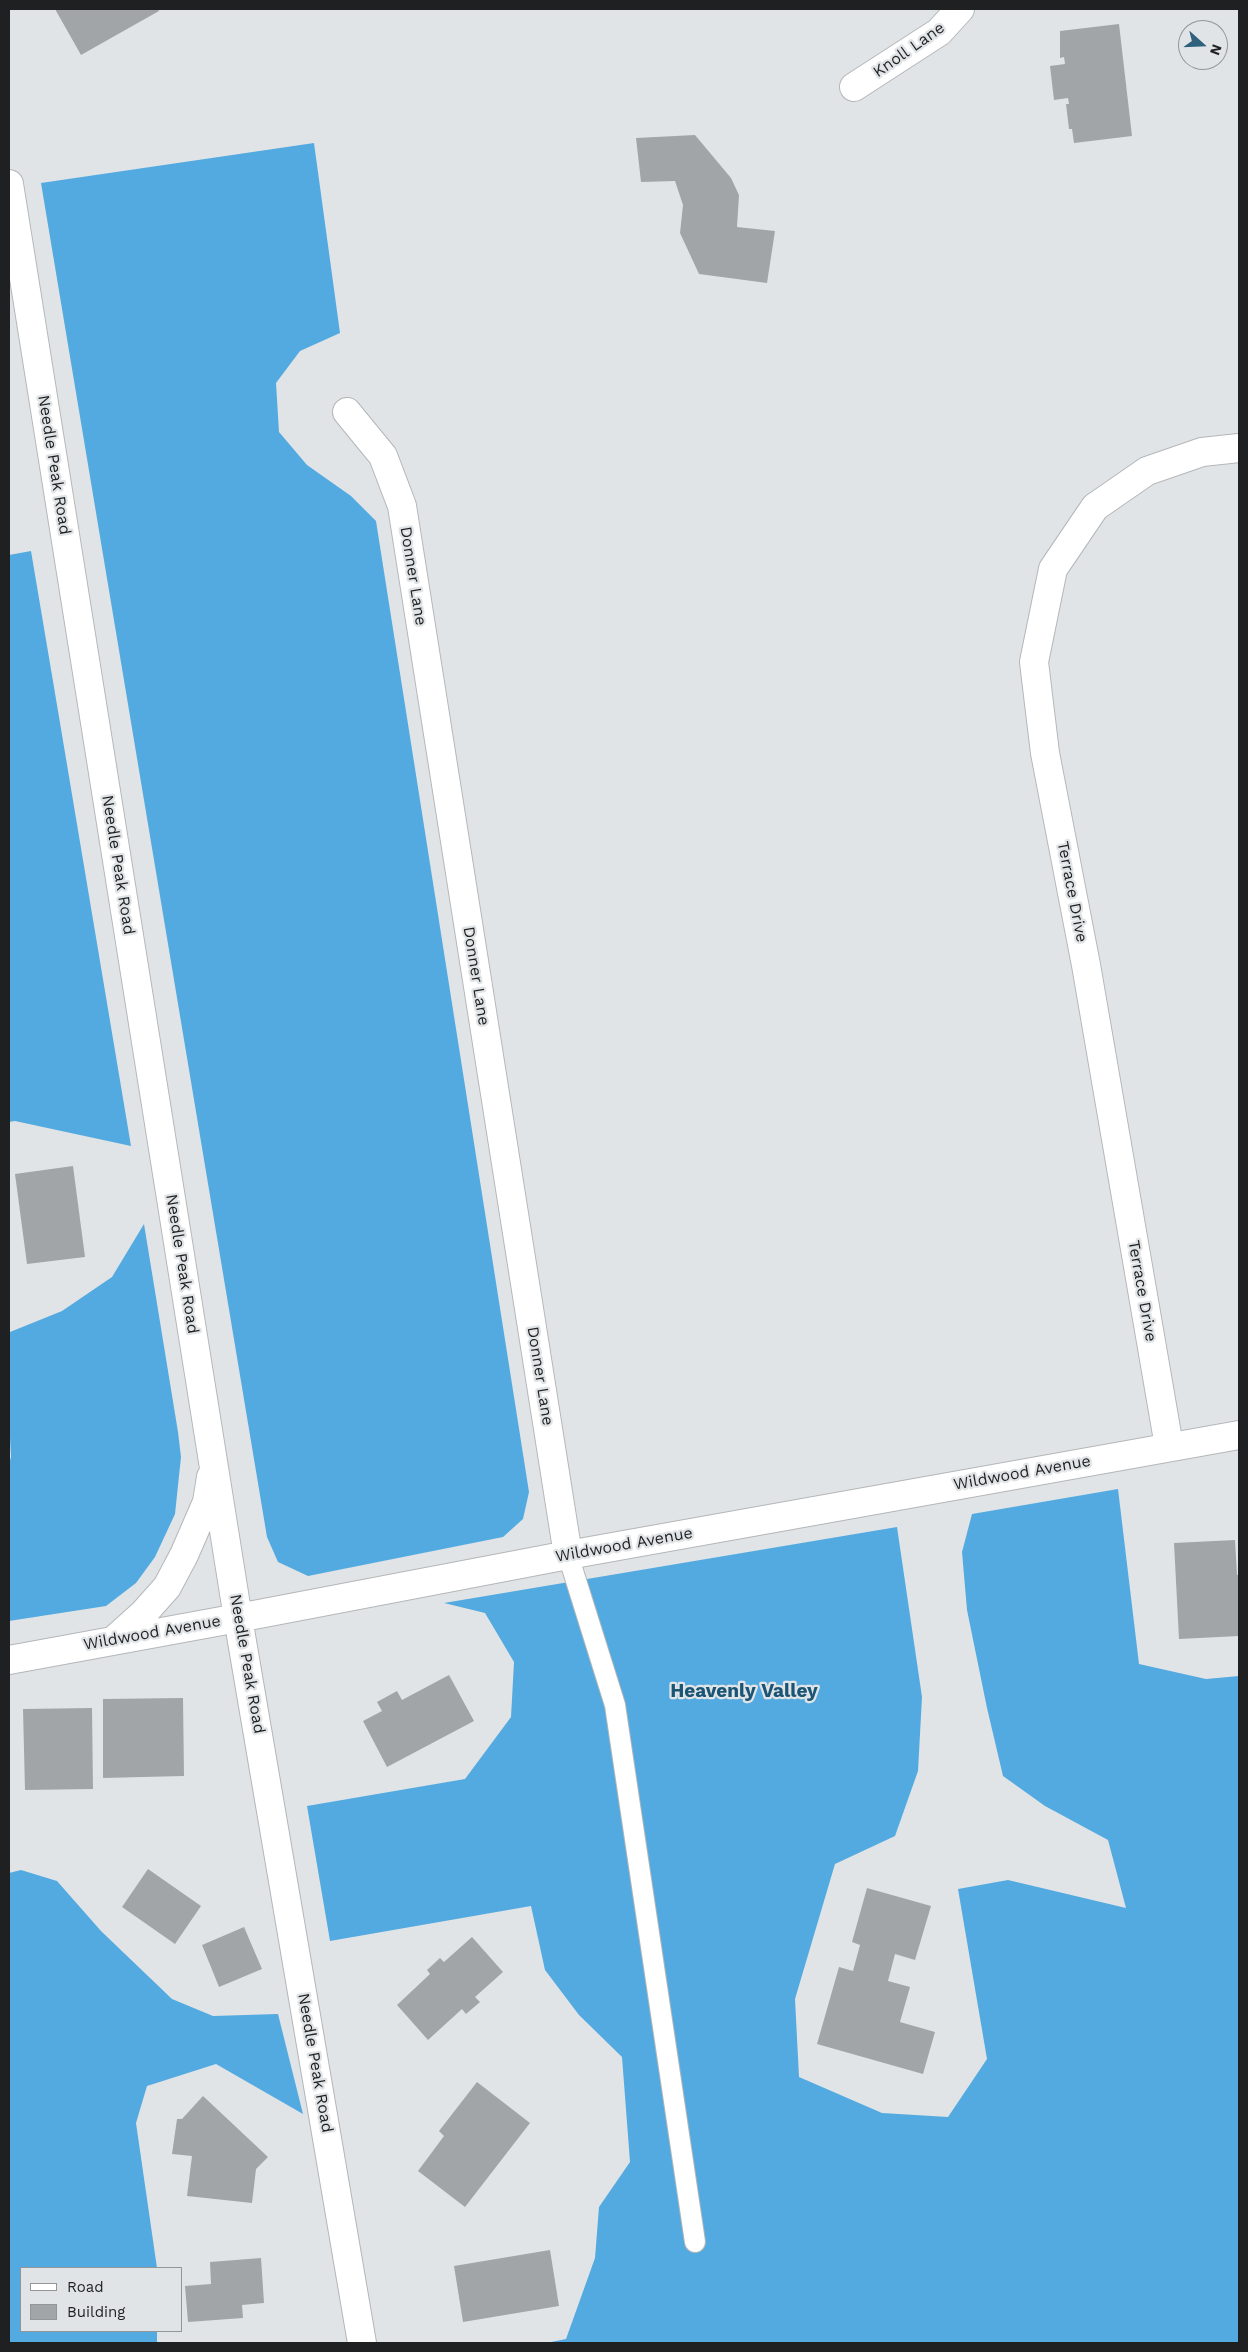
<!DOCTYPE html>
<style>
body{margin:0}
#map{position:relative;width:1248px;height:2352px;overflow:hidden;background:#e1e4e6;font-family:"Work Sans",sans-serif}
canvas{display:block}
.frame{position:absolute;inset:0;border:10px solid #1f2021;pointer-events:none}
.legend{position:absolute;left:20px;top:2267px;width:162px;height:65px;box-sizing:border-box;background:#e1e4e6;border:1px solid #939697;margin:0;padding:6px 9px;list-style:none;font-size:15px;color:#1f2021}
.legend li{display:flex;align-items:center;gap:10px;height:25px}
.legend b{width:25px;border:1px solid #939697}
.north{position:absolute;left:1178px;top:20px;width:50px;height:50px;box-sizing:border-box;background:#e1e4e6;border:1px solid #939697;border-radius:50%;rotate:110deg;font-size:14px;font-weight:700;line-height:20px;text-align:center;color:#1f2021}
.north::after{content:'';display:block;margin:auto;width:18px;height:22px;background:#2f607e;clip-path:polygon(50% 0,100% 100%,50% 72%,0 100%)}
</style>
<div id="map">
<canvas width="1248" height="2352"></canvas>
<div class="frame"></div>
<ul class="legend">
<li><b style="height:6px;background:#fff"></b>Road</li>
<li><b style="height:14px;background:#a2a5a8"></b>Building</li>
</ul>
<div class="north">N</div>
</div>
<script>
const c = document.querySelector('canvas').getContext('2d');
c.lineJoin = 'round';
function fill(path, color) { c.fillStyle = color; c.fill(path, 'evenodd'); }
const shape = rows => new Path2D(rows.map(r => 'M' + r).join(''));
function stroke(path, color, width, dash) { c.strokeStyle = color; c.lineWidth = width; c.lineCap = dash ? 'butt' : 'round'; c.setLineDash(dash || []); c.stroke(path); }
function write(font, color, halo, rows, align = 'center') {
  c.font = font + ' "Work Sans",sans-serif'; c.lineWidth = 4.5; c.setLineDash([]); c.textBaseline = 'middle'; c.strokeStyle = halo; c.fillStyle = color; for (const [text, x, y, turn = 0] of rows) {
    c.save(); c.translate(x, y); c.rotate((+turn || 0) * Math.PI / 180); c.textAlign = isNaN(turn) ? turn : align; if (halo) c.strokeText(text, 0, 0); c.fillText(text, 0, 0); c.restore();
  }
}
const forest = shape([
 [314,143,340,333,300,351,276,383,279,432,307,465,351,496,376,521,529,1492,523,1519,503,1537,308,1576,278,1562,267,1537,41,183],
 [31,551,57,705,131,1146,15,1121,9,1122,9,555],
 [144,1224,178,1432,181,1457,175,1514,155,1557,136,1583,106,1606,9,1621,9,1464,11,1457,9,1418,10,1332,62,1311,112,1277],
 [1118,1489,1139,1664,1206,1679,1239,1676,1239,2343,546,2343,566,2339,595,2258,599,2207,630,2162,622,2057,579,2015,545,1970,531,1906,330,1941,307,1806,465,1779,511,1717,514,1662,485,1613,444,1603,897,1527,922,1697,918,1771,895,1836,835,1864,795,1999,799,2077,882,2113,948,2117,987,2059,958,1889,1008,1880,1126,1908,1108,1840,1045,1806,1003,1776,987,1708,967,1610,962,1552,972,1514],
 [21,1870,57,1881,101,1931,172,1999,213,2016,278,2014,303,2114,216,2064,147,2086,136,2123,157,2268,21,2268,21,2331,157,2331,157,2343,9,2343,9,1873]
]);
const building = shape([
 [55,9,158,9,159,11,81,55],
 [1119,24,1132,136,1074,143,1072,129,1069,129,1066,104,1069,104,1068,98,1054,100,1050,66,1065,64,1064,57,1060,58,1060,31],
 [695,135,731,178,739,195,737,227,775,231,767,283,699,274,680,233,683,205,675,181,641,182,636,138],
 [73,1166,85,1257,27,1264,15,1174],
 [1235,1540,1237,1575,1239,1575,1239,1636,1179,1639,1174,1543],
 [449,1675,474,1721,387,1767,363,1721,382,1711,377,1702,397,1691,402,1700],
 [183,1698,184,1776,103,1778,103,1699],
 [92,1708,93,1789,25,1790,23,1709],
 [148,1869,201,1906,175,1944,122,1907],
 [867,1888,931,1906,915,1960,895,1954,888,1981,910,1987,900,2022,935,2032,923,2074,817,2044,839,1967,853,1971,860,1945,852,1942],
 [244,1927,262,1969,219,1987,202,1945],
 [472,1937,503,1972,475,1997,480,2002,466,2014,462,2009,428,2040,397,2005,430,1974,427,1970,440,1958,444,1962],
 [477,2082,530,2123,465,2207,418,2171,444,2136,439,2131],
 [203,2096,268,2157,256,2169,252,2203,187,2196,192,2156,172,2154,177,2119,182,2119],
 [550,2250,559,2306,463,2322,454,2266],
 [261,2258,264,2303,242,2305,243,2318,188,2322,185,2286,211,2284,210,2262]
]);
const lane = shape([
 [568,1555,615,1705,695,2242]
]);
const street = shape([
 [854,87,939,32,960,9],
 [347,412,383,456,402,506,568,1555],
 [1169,1446,1086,965,1045,753,1034,662,1053,569,1095,507,1147,471,1202,452,1239,448],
 [362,2343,238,1618,568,1555,1239,1435]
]);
const secondary = shape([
 [9,184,238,1618,9,1660],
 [114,1640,143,1614,167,1587,184,1555,207,1502,211,1477]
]);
const streetNames = [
 ["Knoll Lane",909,50,-35],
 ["Needle Peak Road",54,465,81],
 ["Donner Lane",413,576,81],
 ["Needle Peak Road",118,865,81],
 ["Terrace Drive",1072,892,79],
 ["Donner Lane",476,976,81],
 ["Needle Peak Road",182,1264,81],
 ["Terrace Drive",1142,1291,80],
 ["Donner Lane",540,1376,81],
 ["Wildwood Avenue",1022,1473,-10],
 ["Wildwood Avenue",624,1545,-10],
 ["Wildwood Avenue",152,1633,-10],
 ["Needle Peak Road",247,1664,80],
 ["Needle Peak Road",315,2063,80]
];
const quarterNames = [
 ["Heavenly Valley",744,1691]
];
fill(forest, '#53aae0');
fill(building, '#a2a5a8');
stroke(lane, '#b4b7b9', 22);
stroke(street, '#b4b7b9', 30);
stroke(secondary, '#b4b7b9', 30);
stroke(lane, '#fff', 20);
stroke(street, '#fff', 28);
stroke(secondary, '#fff', 28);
write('16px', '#1f2021', '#e1e4e6', streetNames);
write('bold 19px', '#1b5576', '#e1e4e6', quarterNames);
</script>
